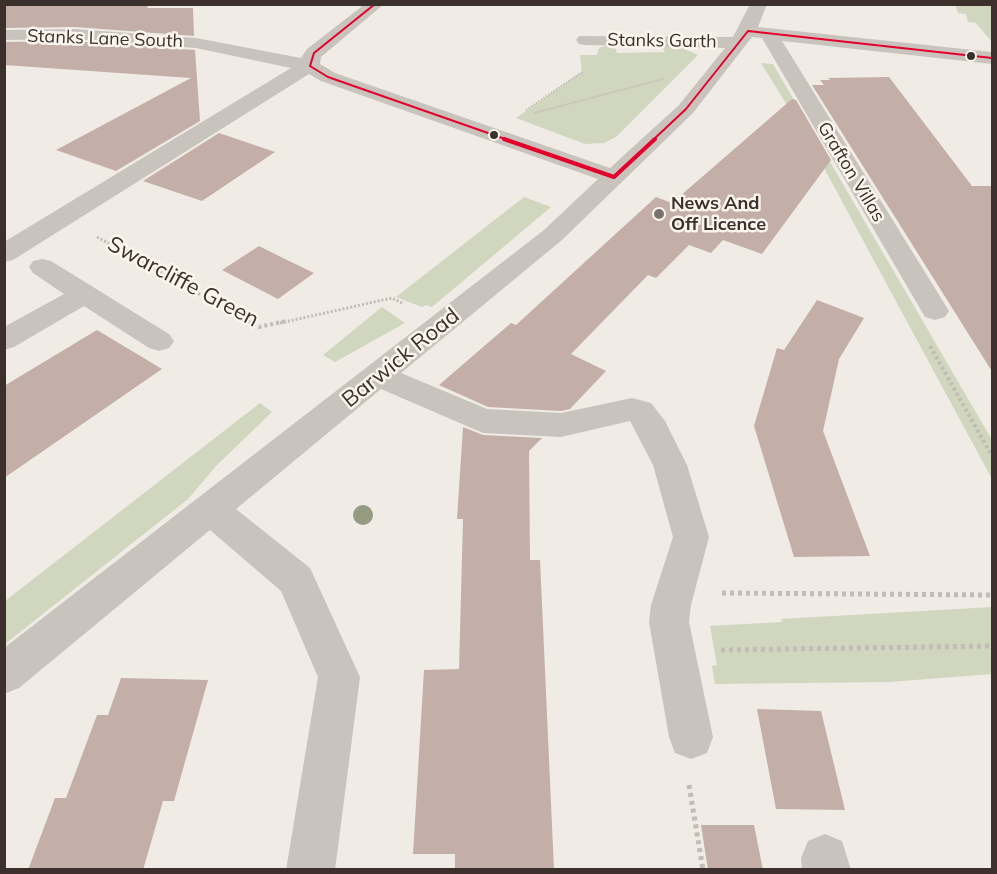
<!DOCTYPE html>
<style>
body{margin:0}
#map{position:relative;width:997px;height:874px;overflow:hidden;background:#f0ebe5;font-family:Mulish,sans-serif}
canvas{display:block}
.frame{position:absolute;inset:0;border:6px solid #3b302b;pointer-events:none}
</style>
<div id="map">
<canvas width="997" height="874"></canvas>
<div class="frame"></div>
</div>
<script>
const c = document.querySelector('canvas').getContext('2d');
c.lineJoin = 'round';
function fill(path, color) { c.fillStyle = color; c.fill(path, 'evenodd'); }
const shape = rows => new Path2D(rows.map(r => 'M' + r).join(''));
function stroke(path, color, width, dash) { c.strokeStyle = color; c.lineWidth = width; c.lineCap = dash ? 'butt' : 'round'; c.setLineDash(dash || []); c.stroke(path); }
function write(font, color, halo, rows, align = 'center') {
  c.font = font + ' Mulish,sans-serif'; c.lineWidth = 5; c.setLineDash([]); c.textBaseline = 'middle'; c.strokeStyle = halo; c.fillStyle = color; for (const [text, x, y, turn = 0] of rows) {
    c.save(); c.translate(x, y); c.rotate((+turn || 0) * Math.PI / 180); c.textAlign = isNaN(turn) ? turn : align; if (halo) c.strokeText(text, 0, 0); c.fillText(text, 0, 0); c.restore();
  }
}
const green = shape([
 [955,5,992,5,992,42,976,23,968,22,966,14,958,13],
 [613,43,617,53,665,52,661,44,678,46,698,55,616,137,604,143,585,144,516,118,582,72,580,55,597,55,599,48],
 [761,63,773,64,992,440,992,479,811,144],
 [524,197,551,207,432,307,426,305,422,307,396,297],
 [382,307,405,323,335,362,323,355],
 [260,403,272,412,216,466,188,499,5,644,5,601],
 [992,607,992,674,889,682,715,684,712,666,717,665,710,626,782,622,781,619]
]);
const building = shape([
 [4,4,149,4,147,8,193,8,194,36,75,27,4,28],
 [75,41,195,50,200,121,116,171,56,150,191,78,4,65,4,42],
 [889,77,972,186,993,186,993,373,812,85,824,85,820,80,830,80,828,78],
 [792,99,796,100,831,160,762,254,723,240,711,253,689,245,656,278,648,275,571,354,606,371,570,409,561,411,488,407,439,385,511,323,516,325,656,197,672,203],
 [219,133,275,152,202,201,143,181],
 [259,246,283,258,314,273,278,299,222,270],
 [817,300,864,318,839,359,823,431,870,556,794,557,754,426,777,348,784,350],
 [97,330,162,369,4,478,4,386],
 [463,427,483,435,542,438,529,451,530,560,540,560,554,870,455,870,455,854,413,854,424,670,459,669,463,519,457,519],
 [121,678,208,680,174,801,163,801,143,870,28,870,55,798,66,798,97,715,108,715],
 [757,709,821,711,845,810,776,809],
 [701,825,754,825,763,870,708,870]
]);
const pathFar3 = shape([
 [526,110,582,72],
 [534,113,663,79]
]);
const pathFar2 = shape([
 [97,237,251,323],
 [280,323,392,298,404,304]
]);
const pathFar1 = shape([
 [248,321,259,327,286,321],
 [930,346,992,456]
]);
const path = shape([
 [722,593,992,595],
 [721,650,992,646],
 [689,785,703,870]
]);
const minor = shape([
 [365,4,384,4,321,57,320,64,335,73,610,168,679,105,725,48,585,45,579,44,576,40,579,36,733,37,750,4,767,4,758,27,992,52,992,64,782,41,949,311,945,317,935,320,925,317,762,38,752,37,693,113,562,240,401,373,487,409,561,413,632,398,651,403,665,421,687,465,709,537,691,605,689,622,713,737,707,753,691,759,675,753,669,737,649,622,651,605,673,537,653,465,630,421,561,437,483,433,381,389,236,509,310,568,360,677,335,870,286,870,318,677,281,591,210,530,19,688,4,694,4,648,544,230,598,179,321,81,309,74,13,260,4,262,4,242,291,68,196,48,75,39,4,40,4,30,75,29,196,38,301,58,307,49,365,4],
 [42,259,51,261,169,334,174,341,169,348,159,351,149,348,84,306,14,347,4,350,4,327,64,294,33,273,29,267,33,261,42,259],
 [825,834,842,841,851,870,802,870,801,858,808,841,825,834]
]);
const bus1Far1 = shape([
 [748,31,992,58],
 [310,66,328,77,508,140],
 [310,66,314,53,375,4],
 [653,140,686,109,748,31]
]);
const bus1 = shape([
 [504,139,614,177],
 [614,177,655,139]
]);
const trees = [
 [363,515]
];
const markers = [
 [971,56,5,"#3b302b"],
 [494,135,5,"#3b302b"],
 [659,214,6,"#7a716c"]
];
const farStreetnames = [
 ["Stanks Lane South",105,39,2],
 ["Stanks Garth",662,41,1],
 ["Grafton Villas",851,172,59]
];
const farPoinames = [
 ["News And",671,204],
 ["Off Licence",671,225]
];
const streetNames = [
 ["Swarcliffe Green",183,282,28],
 ["Barwick Road",401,358,-39]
];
fill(green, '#d1d6bf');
fill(building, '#c3afa7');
stroke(pathFar3, '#c2bbb6', 2, [1.5, 1.5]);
stroke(pathFar2, '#c2bbb6', 3, [2, 2]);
stroke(pathFar1, '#c2bbb6', 4, [3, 3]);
stroke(path, '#c2bbb6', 5, [4, 4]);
fill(minor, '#c9c3be');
stroke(bus1Far1, '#e4002b', 2);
stroke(bus1, '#e4002b', 4);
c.fillStyle = '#959b80';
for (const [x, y] of trees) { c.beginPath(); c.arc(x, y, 10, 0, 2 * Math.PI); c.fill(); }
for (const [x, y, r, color] of markers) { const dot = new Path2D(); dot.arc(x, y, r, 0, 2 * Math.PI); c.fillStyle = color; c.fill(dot); stroke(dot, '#fbf5ee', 2); }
write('18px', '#3b302b', '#fbf5ee', farStreetnames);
write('bold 18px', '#3b302b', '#fbf5ee', farPoinames, 'left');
write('22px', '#3b302b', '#fbf5ee', streetNames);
</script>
